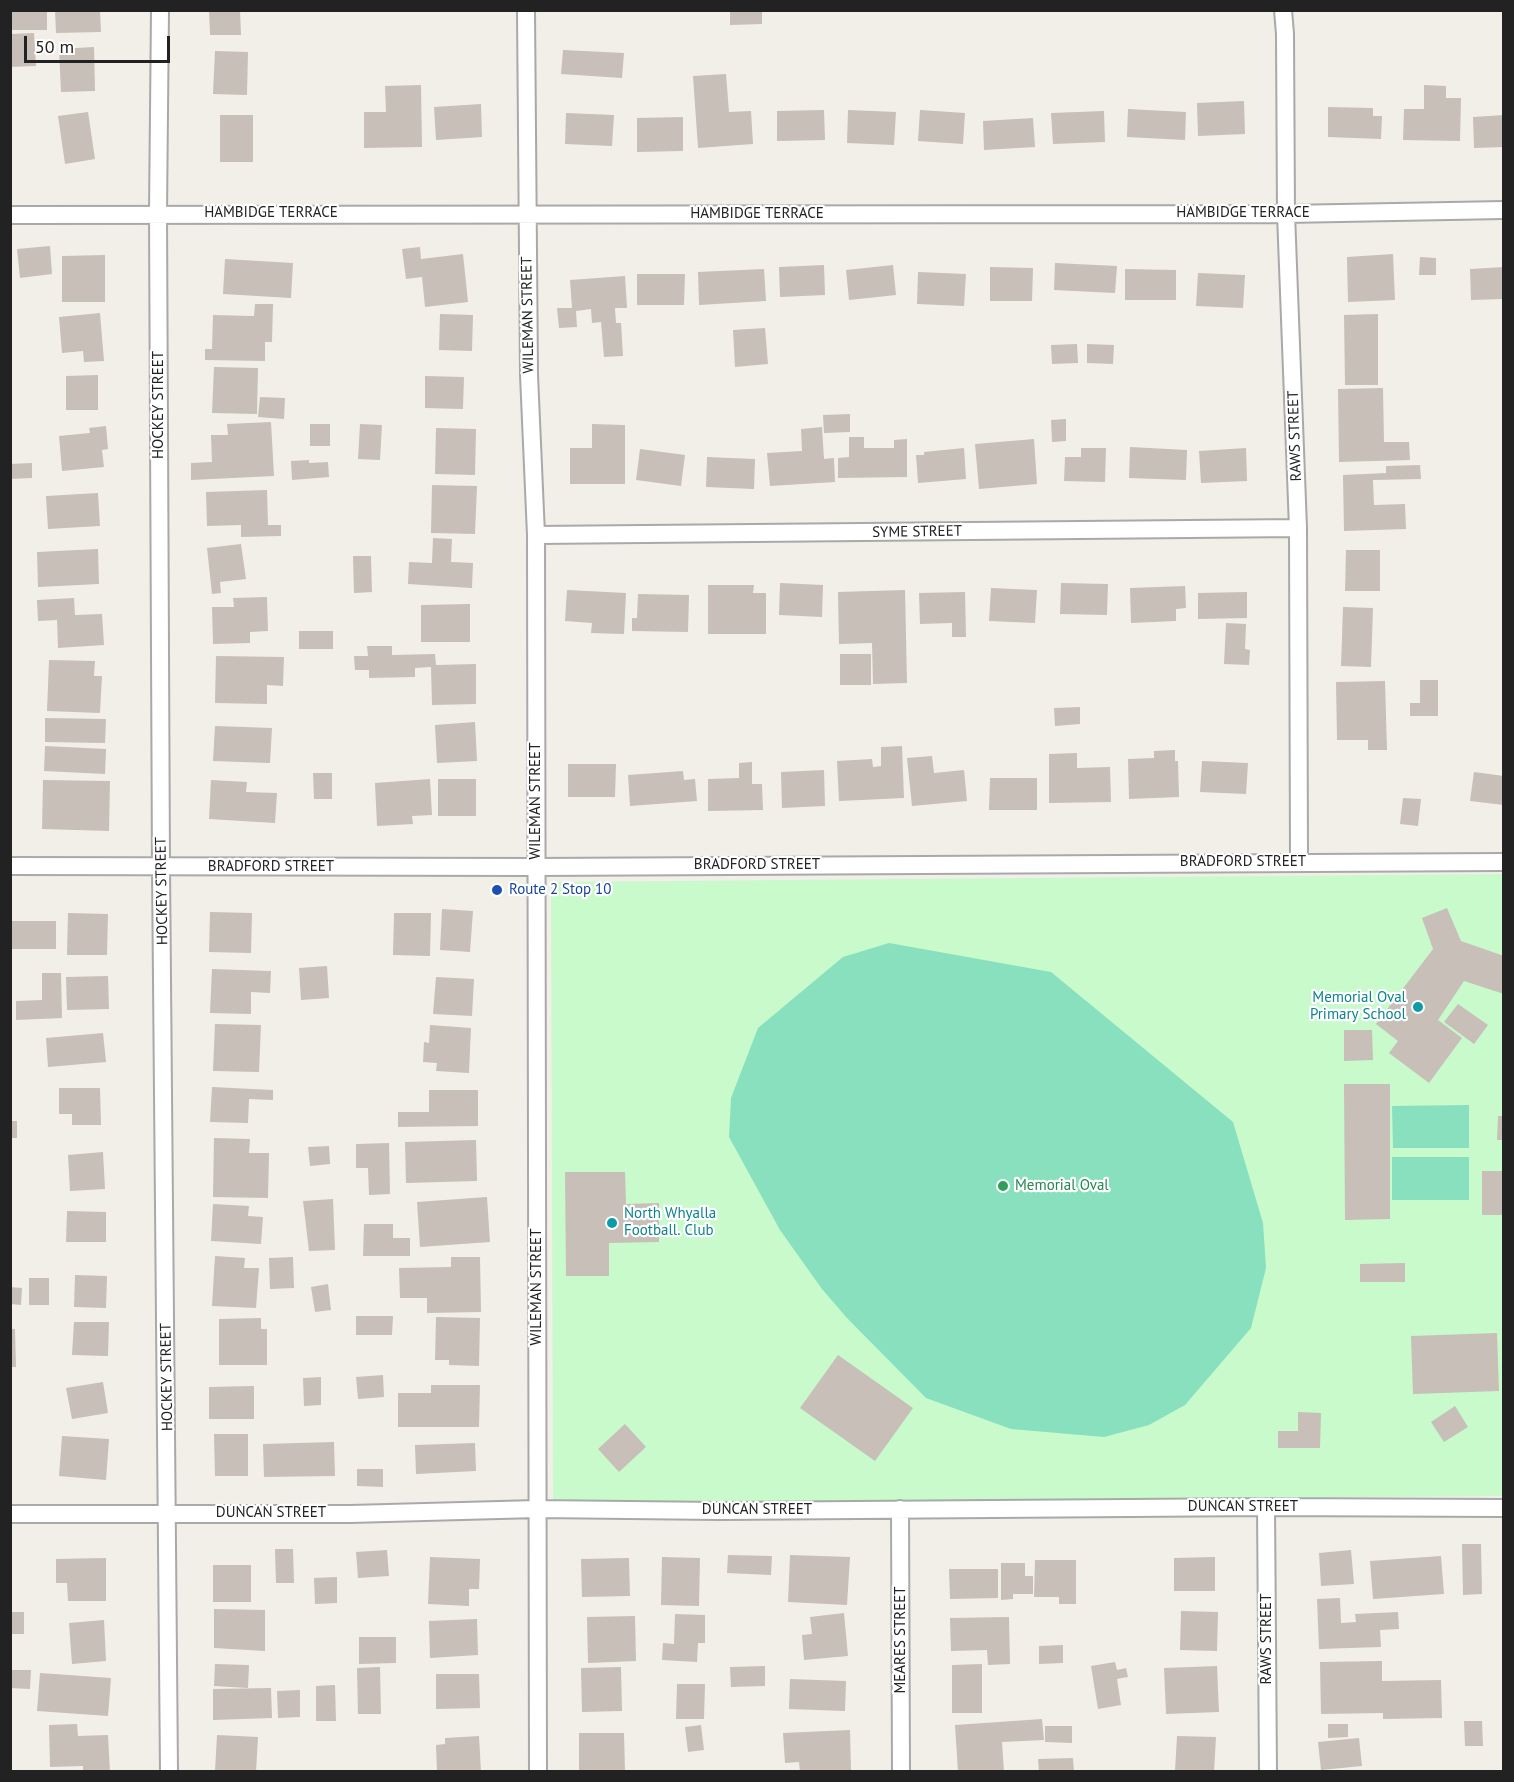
<!DOCTYPE html>
<style>
body{margin:0}
#map{position:relative;width:1514px;height:1782px;overflow:hidden;background:#f2efe9;font-family:"PT Sans",sans-serif}
canvas{display:block}
.frame{position:absolute;inset:0;border:12px solid #222;pointer-events:none}
.scale{position:absolute;left:24px;top:36px;width:146px;height:27px;box-sizing:border-box;border:3px solid #222;border-top:0;padding-left:8px;font-size:18px;line-height:21px;white-space:nowrap;color:#222;-webkit-text-stroke:4px #fff;paint-order:stroke}
</style>
<div id="map">
<canvas width="1514" height="1782"></canvas>
<div class="frame"></div>
<div class="scale">50 m</div>
</div>
<script>
const c = document.querySelector('canvas').getContext('2d');
c.lineJoin = 'round';
function fill(path, color) { c.fillStyle = color; c.fill(path, 'evenodd'); }
const shape = rows => new Path2D(rows.map(r => 'M' + r).join(''));
function stroke(path, color, width, dash) { c.strokeStyle = color; c.lineWidth = width; c.lineCap = dash ? 'butt' : 'round'; c.setLineDash(dash || []); c.stroke(path); }
function write(font, color, halo, rows, align = 'center') {
  c.font = font + ' "PT Sans",sans-serif'; c.lineWidth = 4.5; c.setLineDash([]); c.textBaseline = 'middle'; c.strokeStyle = halo; c.fillStyle = color; for (const [text, x, y, turn = 0] of rows) {
    c.save(); c.translate(x, y); c.rotate((+turn || 0) * Math.PI / 180); c.textAlign = isNaN(turn) ? turn : align; if (halo) c.strokeText(text, 0, 0); c.fillText(text, 0, 0); c.restore();
  }
}
const park = shape([
 [1503,874,1503,1496,553,1503,551,882]
]);
const pitch = shape([
 [889,943,1051,972,1233,1122,1263,1223,1266,1268,1251,1328,1185,1405,1149,1425,1104,1437,1011,1429,926,1398,847,1318,822,1289,780,1230,729,1137,731,1098,758,1028,843,957],
 [1469,1105,1469,1148,1393,1148,1392,1106],
 [1392,1157,1469,1157,1469,1200,1392,1200]
]);
const building = shape([
 [10,10,47,10,47,30,10,30],
 [55,10,100,10,101,32,56,33],
 [209,10,240,10,241,35,210,35],
 [730,10,762,10,762,24,730,25],
 [34,33,36,66,10,67,10,34],
 [94,47,95,91,61,92,59,49],
 [563,50,624,53,622,78,561,74],
 [215,51,248,52,247,95,213,94],
 [726,74,729,112,751,111,753,144,698,148,693,76],
 [421,85,422,147,364,148,364,112,386,112,385,86],
 [1424,85,1446,86,1446,98,1461,98,1460,141,1403,140,1404,109,1424,109],
 [1244,101,1245,134,1198,136,1197,103],
 [481,104,482,137,436,140,434,107],
 [1328,107,1373,108,1373,116,1382,116,1381,139,1328,137],
 [1128,109,1186,112,1185,140,1127,137],
 [824,110,825,140,777,141,777,111],
 [848,110,896,112,894,145,847,143],
 [920,110,965,113,963,144,918,141],
 [1104,111,1105,142,1053,144,1051,113],
 [88,112,95,159,65,164,58,116],
 [566,113,614,115,612,146,565,144],
 [220,115,253,115,253,162,220,162],
 [1504,115,1504,147,1474,148,1473,117],
 [683,117,683,151,637,152,637,118],
 [1033,118,1035,147,984,150,983,121],
 [50,246,52,274,20,278,17,249],
 [420,247,421,259,463,254,468,302,425,307,422,277,406,279,402,249],
 [1393,254,1395,300,1348,302,1347,257],
 [105,255,105,302,62,302,62,256],
 [1420,257,1436,258,1436,275,1419,275],
 [225,259,293,263,291,298,223,294],
 [1055,263,1117,266,1115,293,1054,290],
 [824,265,825,295,780,297,779,267],
 [893,265,896,295,849,300,846,270],
 [990,267,1033,268,1032,301,990,301],
 [1504,267,1504,299,1471,300,1470,269],
 [764,269,766,301,699,305,698,272],
 [1125,269,1176,270,1176,300,1125,300],
 [918,272,966,274,964,306,917,304],
 [1198,273,1245,275,1243,308,1196,306],
 [637,274,685,274,684,305,637,305],
 [625,276,627,308,615,308,616,323,621,323,623,356,604,357,601,322,592,323,591,309,576,311,577,327,559,328,557,308,572,308,570,280],
 [255,304,273,304,272,342,265,342,265,361,205,360,205,349,212,349,213,315,254,316],
 [100,313,104,361,84,362,83,351,62,353,59,317],
 [440,314,473,315,472,351,439,350],
 [1378,314,1378,385,1345,385,1344,315],
 [765,328,768,364,735,367,733,330],
 [1077,344,1078,363,1052,364,1051,345],
 [1087,344,1114,345,1113,364,1087,363],
 [214,367,258,368,257,414,212,413],
 [98,375,98,410,66,410,66,376],
 [425,376,464,377,463,409,425,408],
 [1383,388,1384,442,1409,442,1410,460,1339,462,1338,389],
 [260,397,285,398,284,419,258,417],
 [850,414,850,432,824,433,823,415],
 [1066,419,1066,441,1052,442,1051,420],
 [271,422,274,476,191,480,191,463,212,462,211,435,228,435,227,424],
 [310,424,330,424,330,446,310,446],
 [360,424,382,425,380,460,358,459],
 [592,424,625,425,625,484,570,484,570,448,592,448],
 [106,426,108,449,102,450,104,467,62,471,59,436,90,433,89,428],
 [822,427,824,459,834,458,835,482,770,486,767,453,802,451,801,429],
 [436,428,476,429,475,475,435,474],
 [849,437,864,437,864,448,894,448,894,440,907,439,907,477,838,478,838,458,849,457],
 [1034,439,1037,484,979,489,975,444],
 [1130,447,1187,450,1186,480,1129,478],
 [964,448,966,479,918,483,916,455,924,455,924,452],
 [1081,448,1106,448,1105,482,1064,481,1065,457,1081,457],
 [1246,448,1247,481,1201,483,1199,451],
 [640,449,685,455,681,486,636,480],
 [707,457,755,459,754,489,706,487],
 [309,460,309,463,328,462,329,477,292,480,291,461],
 [32,463,32,478,10,479,10,464],
 [1420,465,1421,479,1373,480,1374,505,1405,504,1406,529,1344,531,1343,475,1386,473,1386,466],
 [432,485,477,486,475,534,431,533],
 [267,490,268,525,281,525,281,536,241,537,241,525,207,526,206,492],
 [98,493,100,526,48,529,46,496],
 [433,538,452,539,451,562,473,563,472,588,408,584,409,562,432,563],
 [241,544,246,579,220,582,221,593,212,594,207,548],
 [98,549,99,584,38,587,37,552],
 [1346,550,1380,550,1380,591,1345,591],
 [353,556,371,556,372,592,354,593],
 [780,583,823,585,822,617,779,615],
 [1061,583,1108,584,1107,615,1060,614],
 [708,585,754,585,753,593,766,593,766,634,708,634],
 [1185,586,1186,608,1176,609,1176,621,1131,623,1130,588],
 [991,588,1037,590,1035,623,989,621],
 [567,590,626,593,624,634,591,633,592,623,565,621],
 [905,590,907,683,873,684,872,643,839,644,838,592],
 [965,592,966,637,952,637,952,623,920,624,919,593],
 [1247,592,1247,618,1198,619,1198,593],
 [638,594,689,595,688,632,632,631,632,618,637,618],
 [267,597,268,631,250,632,250,643,213,644,212,607,234,607,233,598],
 [74,598,75,615,102,614,104,645,58,648,57,620,38,621,37,600],
 [470,604,470,642,421,642,421,605],
 [1343,607,1373,608,1371,667,1341,666],
 [1226,623,1246,624,1245,649,1250,650,1249,665,1224,664],
 [299,631,333,631,333,649,299,649],
 [367,646,392,646,392,655,435,654,436,665,476,664,476,704,432,705,431,667,415,668,415,677,369,678,369,670,355,670,354,656,368,656],
 [840,654,871,654,871,685,840,685],
 [216,656,284,657,283,686,267,685,267,704,215,703],
 [49,660,95,661,94,676,102,676,100,713,47,711],
 [1420,680,1438,680,1438,716,1410,716,1410,703,1420,703],
 [1385,681,1387,750,1368,750,1368,740,1337,740,1336,682],
 [1080,707,1080,724,1055,726,1054,708],
 [45,718,106,719,105,743,45,742],
 [475,722,477,761,437,763,435,725],
 [215,726,272,728,270,763,213,761],
 [45,746,106,749,105,774,44,771],
 [902,746,904,798,839,801,837,761,872,759,873,767,881,766,881,747],
 [1175,750,1175,761,1178,761,1179,797,1129,799,1128,759,1154,758,1154,751],
 [1077,753,1077,768,1110,767,1111,802,1049,803,1049,754],
 [932,756,934,773,964,770,967,801,912,806,907,758],
 [1202,761,1248,763,1246,794,1200,792],
 [752,762,752,784,762,784,763,810,708,811,708,779,739,778,739,763],
 [568,764,616,764,615,797,568,797],
 [824,770,825,806,782,808,781,772],
 [683,771,684,780,695,779,697,801,630,806,628,775],
 [1474,772,1504,776,1504,805,1470,801],
 [313,773,332,773,332,799,314,799],
 [990,778,1037,778,1037,810,989,810],
 [430,779,432,815,412,816,413,824,377,826,375,783],
 [438,779,476,779,476,816,438,816],
 [43,780,110,781,109,831,42,829],
 [211,780,247,782,246,792,277,793,275,823,209,819],
 [1403,798,1421,799,1418,826,1400,824],
 [1447,908,1461,941,1504,956,1504,994,1464,981,1438,1020,1462,1038,1429,1083,1389,1053,1398,1041,1376,1024,1433,949,1422,918],
 [442,909,473,911,470,952,440,950],
 [210,912,252,913,251,953,209,952],
 [68,913,108,914,107,955,67,955],
 [394,913,431,913,430,956,393,955],
 [10,921,56,921,56,949,10,949],
 [327,966,329,998,301,1000,299,968],
 [212,969,271,971,270,993,251,992,251,1014,210,1013],
 [42,973,61,973,62,1018,16,1020,16,1001,42,1000],
 [108,976,109,1009,67,1010,66,977],
 [436,977,474,979,472,1016,433,1014],
 [1458,1004,1488,1025,1474,1044,1444,1022],
 [215,1024,261,1025,259,1072,213,1071],
 [430,1025,471,1028,469,1073,436,1071,437,1063,423,1062,424,1042,429,1043],
 [1344,1030,1372,1030,1373,1060,1344,1061],
 [103,1033,106,1062,48,1067,46,1038],
 [1344,1084,1390,1084,1390,1219,1345,1220],
 [212,1087,273,1090,273,1100,249,1099,248,1123,210,1122],
 [59,1088,100,1088,101,1125,72,1125,72,1114,59,1114],
 [429,1090,478,1090,478,1126,398,1127,398,1112,429,1112],
 [1498,1116,1504,1116,1504,1140,1497,1140],
 [10,1121,17,1121,17,1138,10,1138],
 [214,1138,250,1139,249,1153,269,1153,268,1198,213,1197],
 [476,1140,477,1181,406,1183,405,1142],
 [389,1143,390,1194,369,1195,368,1168,356,1168,356,1144],
 [329,1146,330,1164,310,1166,308,1147],
 [103,1152,105,1189,70,1191,68,1155],
 [1482,1171,1504,1171,1504,1215,1482,1215],
 [565,1172,625,1172,626,1204,659,1203,659,1242,609,1243,609,1276,566,1276],
 [487,1197,490,1242,420,1247,417,1202],
 [333,1199,335,1250,309,1251,303,1201],
 [213,1204,249,1206,248,1216,263,1217,261,1244,211,1241],
 [67,1211,106,1212,106,1242,66,1242],
 [364,1224,393,1224,393,1238,410,1238,410,1256,363,1256],
 [215,1256,245,1258,244,1268,259,1268,256,1308,212,1306],
 [293,1257,294,1288,270,1289,269,1258],
 [451,1257,480,1257,481,1312,427,1313,427,1298,400,1298,399,1268,451,1267],
 [1405,1263,1405,1282,1360,1282,1360,1264],
 [75,1275,107,1276,106,1308,74,1307],
 [29,1278,49,1278,49,1305,29,1305],
 [328,1284,331,1310,315,1312,311,1287],
 [10,1287,22,1288,21,1305,10,1304],
 [356,1316,393,1316,392,1335,356,1335],
 [436,1317,480,1318,479,1366,449,1365,449,1360,435,1360],
 [261,1318,261,1329,267,1329,267,1365,219,1365,219,1319],
 [74,1322,109,1322,108,1356,72,1355],
 [10,1329,15,1329,16,1367,10,1367],
 [1497,1333,1499,1391,1413,1394,1411,1336],
 [838,1355,913,1408,875,1461,800,1408],
 [383,1375,384,1397,358,1399,356,1377],
 [321,1377,321,1405,304,1406,303,1378],
 [103,1382,108,1413,72,1419,66,1388],
 [431,1385,480,1385,479,1427,398,1427,398,1393,431,1393],
 [254,1386,254,1419,209,1419,209,1387],
 [1455,1406,1468,1427,1444,1442,1431,1422],
 [1298,1412,1321,1413,1320,1448,1278,1448,1278,1431,1298,1431],
 [625,1424,646,1447,619,1472,598,1449],
 [214,1434,248,1434,248,1476,215,1476],
 [62,1436,109,1439,106,1480,59,1476],
 [334,1442,335,1476,264,1477,263,1444],
 [475,1443,476,1471,416,1474,415,1445],
 [357,1469,383,1469,383,1487,357,1486],
 [1462,1544,1481,1544,1482,1594,1463,1595],
 [275,1549,293,1549,294,1583,276,1583],
 [387,1550,389,1576,358,1578,356,1552],
 [1351,1550,1354,1584,1321,1586,1319,1553],
 [728,1555,772,1556,771,1575,727,1573],
 [790,1555,850,1557,847,1605,788,1602],
 [1441,1556,1444,1594,1373,1599,1370,1561],
 [430,1557,480,1559,479,1589,469,1589,469,1606,428,1604],
 [662,1557,700,1558,699,1606,661,1605],
 [1215,1557,1215,1591,1174,1591,1174,1558],
 [106,1558,106,1601,68,1601,67,1583,56,1583,56,1559],
 [629,1558,630,1596,582,1597,581,1559],
 [1035,1560,1076,1560,1076,1604,1059,1604,1059,1597,1034,1597],
 [1001,1563,1025,1563,1025,1576,1033,1576,1033,1594,1013,1594,1013,1599,1001,1600],
 [213,1565,251,1565,251,1602,213,1602],
 [949,1569,998,1569,998,1598,950,1599],
 [337,1577,337,1603,315,1604,314,1578],
 [1340,1598,1341,1623,1356,1622,1355,1614,1398,1612,1399,1629,1380,1630,1381,1647,1319,1649,1317,1599],
 [214,1609,265,1610,265,1651,214,1648],
 [1181,1611,1218,1612,1217,1651,1180,1650],
 [10,1612,24,1612,24,1634,10,1634],
 [844,1613,848,1656,804,1660,802,1635,812,1634,810,1617],
 [675,1614,705,1615,705,1643,698,1643,697,1662,662,1660,663,1643,674,1644],
 [635,1616,636,1661,588,1663,587,1617],
 [1009,1617,1010,1664,988,1665,987,1650,951,1651,950,1618],
 [477,1619,478,1655,430,1658,429,1621],
 [104,1620,106,1661,72,1664,69,1623],
 [359,1637,396,1637,396,1663,359,1664],
 [1063,1645,1063,1663,1039,1664,1039,1646],
 [1382,1661,1382,1681,1441,1680,1442,1718,1383,1719,1383,1713,1321,1714,1320,1662],
 [1115,1662,1117,1670,1126,1668,1128,1677,1117,1679,1121,1705,1098,1709,1091,1666],
 [215,1664,249,1665,248,1688,214,1686],
 [982,1664,982,1713,952,1713,952,1665],
 [765,1666,765,1686,731,1687,730,1667],
 [1217,1666,1219,1712,1166,1714,1164,1668],
 [380,1667,381,1714,358,1714,357,1668],
 [621,1667,622,1711,582,1712,581,1668],
 [10,1670,31,1670,30,1689,10,1688],
 [40,1673,111,1678,108,1716,37,1711],
 [436,1674,479,1674,480,1708,436,1709],
 [790,1679,846,1681,845,1711,789,1709],
 [677,1684,705,1684,704,1719,676,1719],
 [335,1685,336,1721,316,1721,316,1686],
 [271,1688,272,1718,213,1720,213,1689],
 [300,1690,300,1717,278,1718,277,1691],
 [1042,1719,1044,1740,1002,1742,1004,1772,958,1772,955,1725],
 [1464,1721,1482,1721,1483,1746,1465,1746],
 [77,1724,78,1736,108,1735,110,1772,83,1772,83,1766,50,1767,49,1725],
 [1328,1724,1348,1724,1348,1737,1328,1738],
 [701,1725,704,1750,688,1752,685,1727],
 [1045,1726,1072,1726,1072,1743,1045,1742],
 [850,1730,851,1772,800,1772,799,1762,785,1763,783,1733],
 [579,1733,624,1733,625,1772,579,1772],
 [217,1735,258,1737,256,1772,215,1771],
 [479,1736,481,1772,437,1772,436,1745,445,1744,445,1738],
 [1177,1736,1216,1737,1214,1772,1175,1771],
 [1359,1738,1362,1766,1321,1770,1318,1742],
 [1073,1758,1074,1772,1039,1772,1038,1759]
]);
const minor = shape([
 [160,10,158,213,161,867,169,1772],
 [526,10,529,375,536,535,538,1772],
 [1283,10,1285,34,1286,214,1298,528,1299,861],
 [10,215,1286,214,1504,210],
 [536,535,1298,528],
 [10,866,536,867,1504,862],
 [1266,1507,1268,1772],
 [900,1509,901,1772],
 [10,1514,350,1514,537,1509,720,1511,1266,1507,1504,1508]
]);
const markers = [
 [497,890,6,"#1a4fb4"],
 [1418,1007,6,"#0f9aa8"],
 [1003,1186,6,"#2e9e5b"],
 [612,1223,6,"#0f9aa8"]
];
const streetNames = [
 ["HAMBIDGE TERRACE",271,213],
 ["HAMBIDGE TERRACE",1243,213],
 ["HAMBIDGE TERRACE",757,214],
 ["WILEMAN STREET",528,315,-91],
 ["HOCKEY STREET",159,405,-90],
 ["RAWS STREET",1295,436,-92],
 ["SYME STREET",917,532,-1],
 ["WILEMAN STREET",536,801,-90],
 ["BRADFORD STREET",1243,862],
 ["BRADFORD STREET",757,865],
 ["BRADFORD STREET",271,867],
 ["HOCKEY STREET",162,891,-91],
 ["WILEMAN STREET",537,1287,-90],
 ["HOCKEY STREET",167,1377,-91],
 ["DUNCAN STREET",1243,1507],
 ["DUNCAN STREET",757,1510],
 ["DUNCAN STREET",271,1513],
 ["RAWS STREET",1267,1639,-90],
 ["MEARES STREET",901,1640,-90]
];
const transitNames = [
 ["Route 2 Stop 10",509,890]
];
const cultureNames = [
 ["Memorial Oval",1406,998],
 ["Primary School",1406,1015],
 ["North Whyalla",624,1214,"left"],
 ["Football. Club",624,1231,"left"]
];
const leisureNames = [
 ["Memorial Oval",1015,1186]
];
fill(park, '#c8facc');
fill(pitch, '#88e0be');
fill(building, '#c7bfb8');
stroke(minor, '#a9a9a9', 20);
stroke(minor, '#fff', 16);
for (const [x, y, r, color] of markers) { const dot = new Path2D(); dot.arc(x, y, r, 0, 2 * Math.PI); c.fillStyle = color; c.fill(dot); stroke(dot, '#fff', 2); }
write('15px', '#222', '#fff', streetNames);
write('15px', '#164399', '#fff', transitNames, 'left');
write('15px', '#0d838f', '#fff', cultureNames, 'right');
write('15px', '#27864d', '#fff', leisureNames, 'left');
</script>
